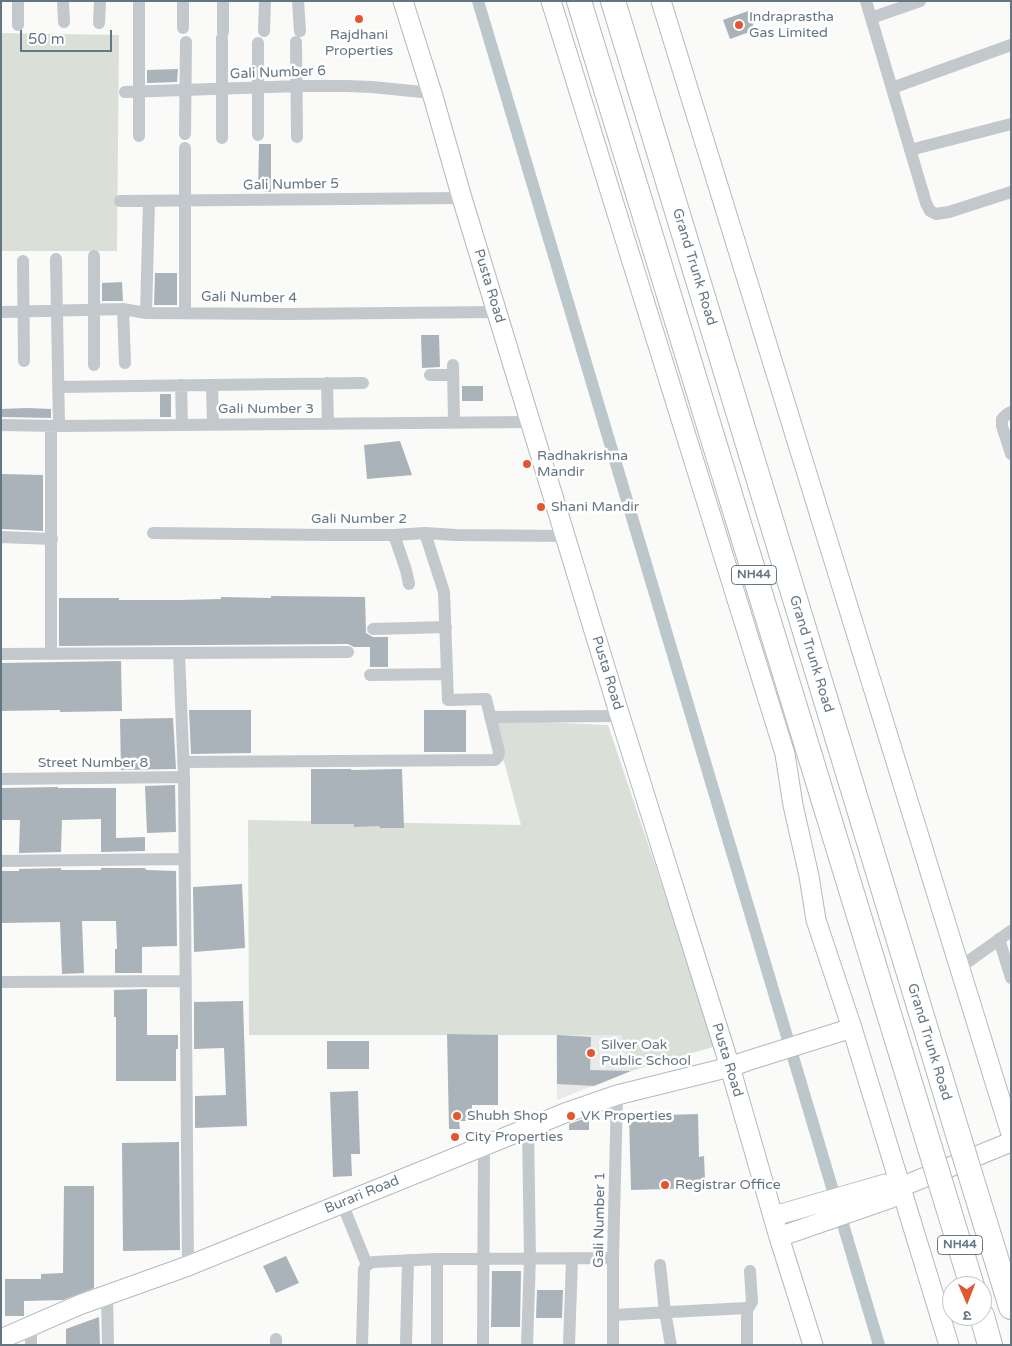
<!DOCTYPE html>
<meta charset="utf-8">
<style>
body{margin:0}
#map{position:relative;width:1012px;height:1346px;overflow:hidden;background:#fafaf8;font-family:"Varela Round","Noto Sans Devanagari",sans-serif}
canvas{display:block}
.frame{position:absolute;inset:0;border:2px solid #657683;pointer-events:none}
.north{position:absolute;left:942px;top:1276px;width:50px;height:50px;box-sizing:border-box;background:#fff;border:1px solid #c1c8cd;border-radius:50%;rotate:179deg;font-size:14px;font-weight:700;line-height:20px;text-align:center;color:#657683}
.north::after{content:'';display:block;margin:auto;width:18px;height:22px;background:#e4572e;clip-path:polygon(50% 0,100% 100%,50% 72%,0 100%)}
.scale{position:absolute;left:20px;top:30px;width:92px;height:22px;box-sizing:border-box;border:2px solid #657683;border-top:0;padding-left:6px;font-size:15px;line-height:18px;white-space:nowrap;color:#657683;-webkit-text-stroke:4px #fff;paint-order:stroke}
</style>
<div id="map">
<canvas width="1012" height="1346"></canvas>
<div class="frame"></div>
<div class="north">उ</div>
<div class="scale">50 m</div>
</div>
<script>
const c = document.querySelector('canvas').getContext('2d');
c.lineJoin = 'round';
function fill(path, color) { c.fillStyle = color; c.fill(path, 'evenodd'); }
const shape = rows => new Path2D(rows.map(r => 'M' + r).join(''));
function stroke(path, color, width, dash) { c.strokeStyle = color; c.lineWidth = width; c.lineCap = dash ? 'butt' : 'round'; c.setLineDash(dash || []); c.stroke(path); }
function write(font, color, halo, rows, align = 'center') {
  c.font = font + ' "Varela Round",sans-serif'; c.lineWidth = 5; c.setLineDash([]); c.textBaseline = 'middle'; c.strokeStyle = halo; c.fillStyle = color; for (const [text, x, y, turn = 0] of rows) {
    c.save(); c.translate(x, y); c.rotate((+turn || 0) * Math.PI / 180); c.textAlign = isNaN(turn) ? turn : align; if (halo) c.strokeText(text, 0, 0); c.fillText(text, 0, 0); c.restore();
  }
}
const built = shape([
 [556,1034,621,1035,631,1071,557,1100]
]);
const green = shape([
 [1,33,119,35,117,251,1,251],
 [493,720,608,725,716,1046,631,1071,621,1035,249,1035,248,820,521,825]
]);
const canal = shape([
 [478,1,879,1345]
]);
const building = shape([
 [748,11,755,30,730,39,723,20],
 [178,69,177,82,147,83,147,70],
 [259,144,271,144,271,192,258,191],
 [155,273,177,273,177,305,154,305],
 [122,282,123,301,102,301,102,283],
 [421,335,439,335,440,367,422,368],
 [462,386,483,386,483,401,462,401],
 [160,394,171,394,171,417,160,417],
 [27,408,51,409,51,418,1,417,1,409],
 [400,441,412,475,367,479,364,445],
 [1,474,43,475,43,531,1,529],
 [271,596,365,597,366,633,373,637,388,637,388,667,370,667,370,647,354,647,348,644,59,646,59,598,119,598,119,600,179,600,221,599,221,597,271,598],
 [121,661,122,711,60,712,60,710,1,711,1,663],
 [189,710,251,710,251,753,191,754],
 [424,710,466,710,466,752,424,752],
 [173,718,176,769,121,770,120,719],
 [311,769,351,769,351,770,402,769,404,828,380,828,379,826,354,827,354,824,311,824],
 [175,785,176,832,147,833,145,786],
 [58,787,58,788,116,788,116,838,145,837,145,851,101,852,101,819,62,820,61,852,19,853,20,820,1,820,1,788],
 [61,868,61,870,101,870,101,868,145,868,145,869,147,870,176,871,177,946,142,947,142,973,115,973,115,949,117,949,116,921,82,921,84,973,62,974,60,922,1,923,1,871,19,871,19,869],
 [242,884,245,948,194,952,193,887],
 [147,989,147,1035,178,1035,178,1049,176,1049,176,1081,116,1081,116,1017,114,1017,114,990],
 [243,1001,247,1126,195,1128,195,1096,226,1095,224,1048,194,1049,194,1002],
 [447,1034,498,1035,498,1105,472,1105,472,1121,459,1121,460,1129,449,1129],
 [557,1035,591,1037,590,1070,631,1071,594,1086,557,1084],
 [327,1041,369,1041,369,1069,327,1069],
 [358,1091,360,1154,351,1154,352,1176,333,1177,330,1092],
 [698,1114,699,1157,704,1156,705,1180,699,1180,700,1188,631,1190,629,1116],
 [589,1117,589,1130,569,1130,569,1124],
 [179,1142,180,1250,123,1251,122,1143],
 [64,1186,94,1186,94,1288,63,1300,24,1301,24,1316,5,1316,5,1279,41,1279,41,1274,63,1273],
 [286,1256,299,1283,276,1293,263,1266],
 [492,1271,521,1271,520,1327,491,1327],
 [537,1290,563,1290,562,1318,536,1318],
 [99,1317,100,1345,66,1345,66,1329]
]);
const street = shape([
 [63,1,64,22],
 [139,1,139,136],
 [223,1,223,32],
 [298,1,300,31],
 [866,1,926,203,930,211,936,214,949,212,1011,192],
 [871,18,920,1],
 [99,23,100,1],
 [18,25,18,1],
 [183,28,183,1],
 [264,31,265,1],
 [296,42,297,137],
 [892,88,1011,45],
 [125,92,300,86,346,86,372,87,432,93],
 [185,134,186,42],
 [258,135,258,43],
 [222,138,222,38],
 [185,148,185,313],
 [910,150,1011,124],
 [120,201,462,198],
 [94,256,94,365],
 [56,259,59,426],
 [23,261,24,361],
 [123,309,125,363],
 [1,312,123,309,146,313,288,314,497,312],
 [146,313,149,201],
 [453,365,454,422],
 [430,375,453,375],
 [327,383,328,424],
 [181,385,182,425],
 [212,385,213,425],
 [58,387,363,383],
 [1011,412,1006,415,1002,419,1002,426,1011,454],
 [1,425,59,426,530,422],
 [153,533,330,535,394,535,425,533,456,535,566,536],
 [394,535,406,570,409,584],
 [1,537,52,539],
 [373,629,446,627],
 [179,653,184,777,188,1266],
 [1,654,348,652],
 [51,654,51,426],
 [370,675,447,674],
 [490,717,620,716],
 [183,762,495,760,498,757,499,752,486,699,448,700,444,592,425,533],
 [1,779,184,777],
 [1,861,185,859],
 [999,939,1011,978],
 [959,968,1011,931],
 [1,982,186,981],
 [342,1203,367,1265],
 [437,1259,437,1345],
 [660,1265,665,1312,671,1345],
 [107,1294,108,1345],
 [747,1308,747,1345],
 [613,1315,747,1308,749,1307,752,1302,750,1271],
 [31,1326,31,1345],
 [276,1345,276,1339],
 [362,1345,364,1269,367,1265,373,1262,437,1259,613,1258],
 [406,1345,408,1260],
 [483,1345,484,1145],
 [527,1345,530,1258,528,1128],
 [569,1345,572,1259],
 [613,1345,613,1258,617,1095]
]);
const secondary = shape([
 [403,1,432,93,462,198,620,716,730,1067,779,1237,813,1345],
 [551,1,785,754,793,805,809,876,816,920,852,1028,949,1345],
 [661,1,1011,1134],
 [774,1216,885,1184,896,1189],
 [779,1237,891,1198,896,1189,1011,1142],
 [1,1339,79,1305,188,1266,565,1113,617,1095,730,1067,747,1061,852,1028]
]);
const highway = shape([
 [579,1,930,1148],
 [613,1,960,1141],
 [976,1193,1011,1307],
 [947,1204,972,1286],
 [982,1316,990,1345]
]);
const highwayBridge = shape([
 [960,1141,976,1193],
 [930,1148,947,1204]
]);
const markers = [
 [359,19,5,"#e4572e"],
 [739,25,5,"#e4572e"],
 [527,464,5,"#e4572e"],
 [541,507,5,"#e4572e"],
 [591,1053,5,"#e4572e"],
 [457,1116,5,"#e4572e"],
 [571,1116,5,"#e4572e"],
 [455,1137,5,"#e4572e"],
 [665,1185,5,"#e4572e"]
];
const shields = [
 [754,575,45],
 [960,1245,45]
];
const shieldNames = [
 ["NH44",754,575],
 ["NH44",960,1245]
];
const poiNames = [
 ["Indraprastha",749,17],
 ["Gas Limited",749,33],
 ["Rajdhani",359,35,"center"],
 ["Properties",359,51,"center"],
 ["Radhakrishna",537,456],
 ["Mandir",537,472],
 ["Shani Mandir",551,507],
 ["Silver Oak",601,1045],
 ["Public School",601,1061],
 ["Shubh Shop",467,1116],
 ["VK Properties",581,1116],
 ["City Properties",465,1137],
 ["Registrar Office",675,1185]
];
const streetNames = [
 ["Gali Number 6",278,73,-2],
 ["Gali Number 5",291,185,-1],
 ["Grand Trunk Road",694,267,73],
 ["Pusta Road",489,286,73],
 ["Gali Number 4",249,298,1],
 ["Gali Number 3",266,409],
 ["Gali Number 2",359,519],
 ["Grand Trunk Road",811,654,73],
 ["Pusta Road",607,673,73],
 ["Street Number 8",93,763],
 ["Grand Trunk Road",929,1042,73],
 ["Pusta Road",727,1060,73],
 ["Burari Road",362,1195,-22],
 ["Gali Number 1",600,1220,-89]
];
fill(built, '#e8e9e9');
fill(green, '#dadfd7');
stroke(canal, '#bbc7cb', 12);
fill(building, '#aab3b9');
stroke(secondary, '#b3babf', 21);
stroke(highway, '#b4b9bd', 26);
stroke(street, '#c3c8cc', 12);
stroke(secondary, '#fff', 19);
stroke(highway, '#fff', 24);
stroke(highwayBridge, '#b4b9bd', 26, []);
stroke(highwayBridge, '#fff', 24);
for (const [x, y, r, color] of markers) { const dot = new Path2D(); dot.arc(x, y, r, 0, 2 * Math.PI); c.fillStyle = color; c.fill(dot); stroke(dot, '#fff', 2); }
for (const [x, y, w] of shields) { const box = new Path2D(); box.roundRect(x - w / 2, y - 9.5, w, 19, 4); c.fillStyle = '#fff'; c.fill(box); stroke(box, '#657683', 1); }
write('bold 12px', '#657683', null, shieldNames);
write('14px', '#657683', '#fff', poiNames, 'left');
write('14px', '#657683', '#fff', streetNames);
</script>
